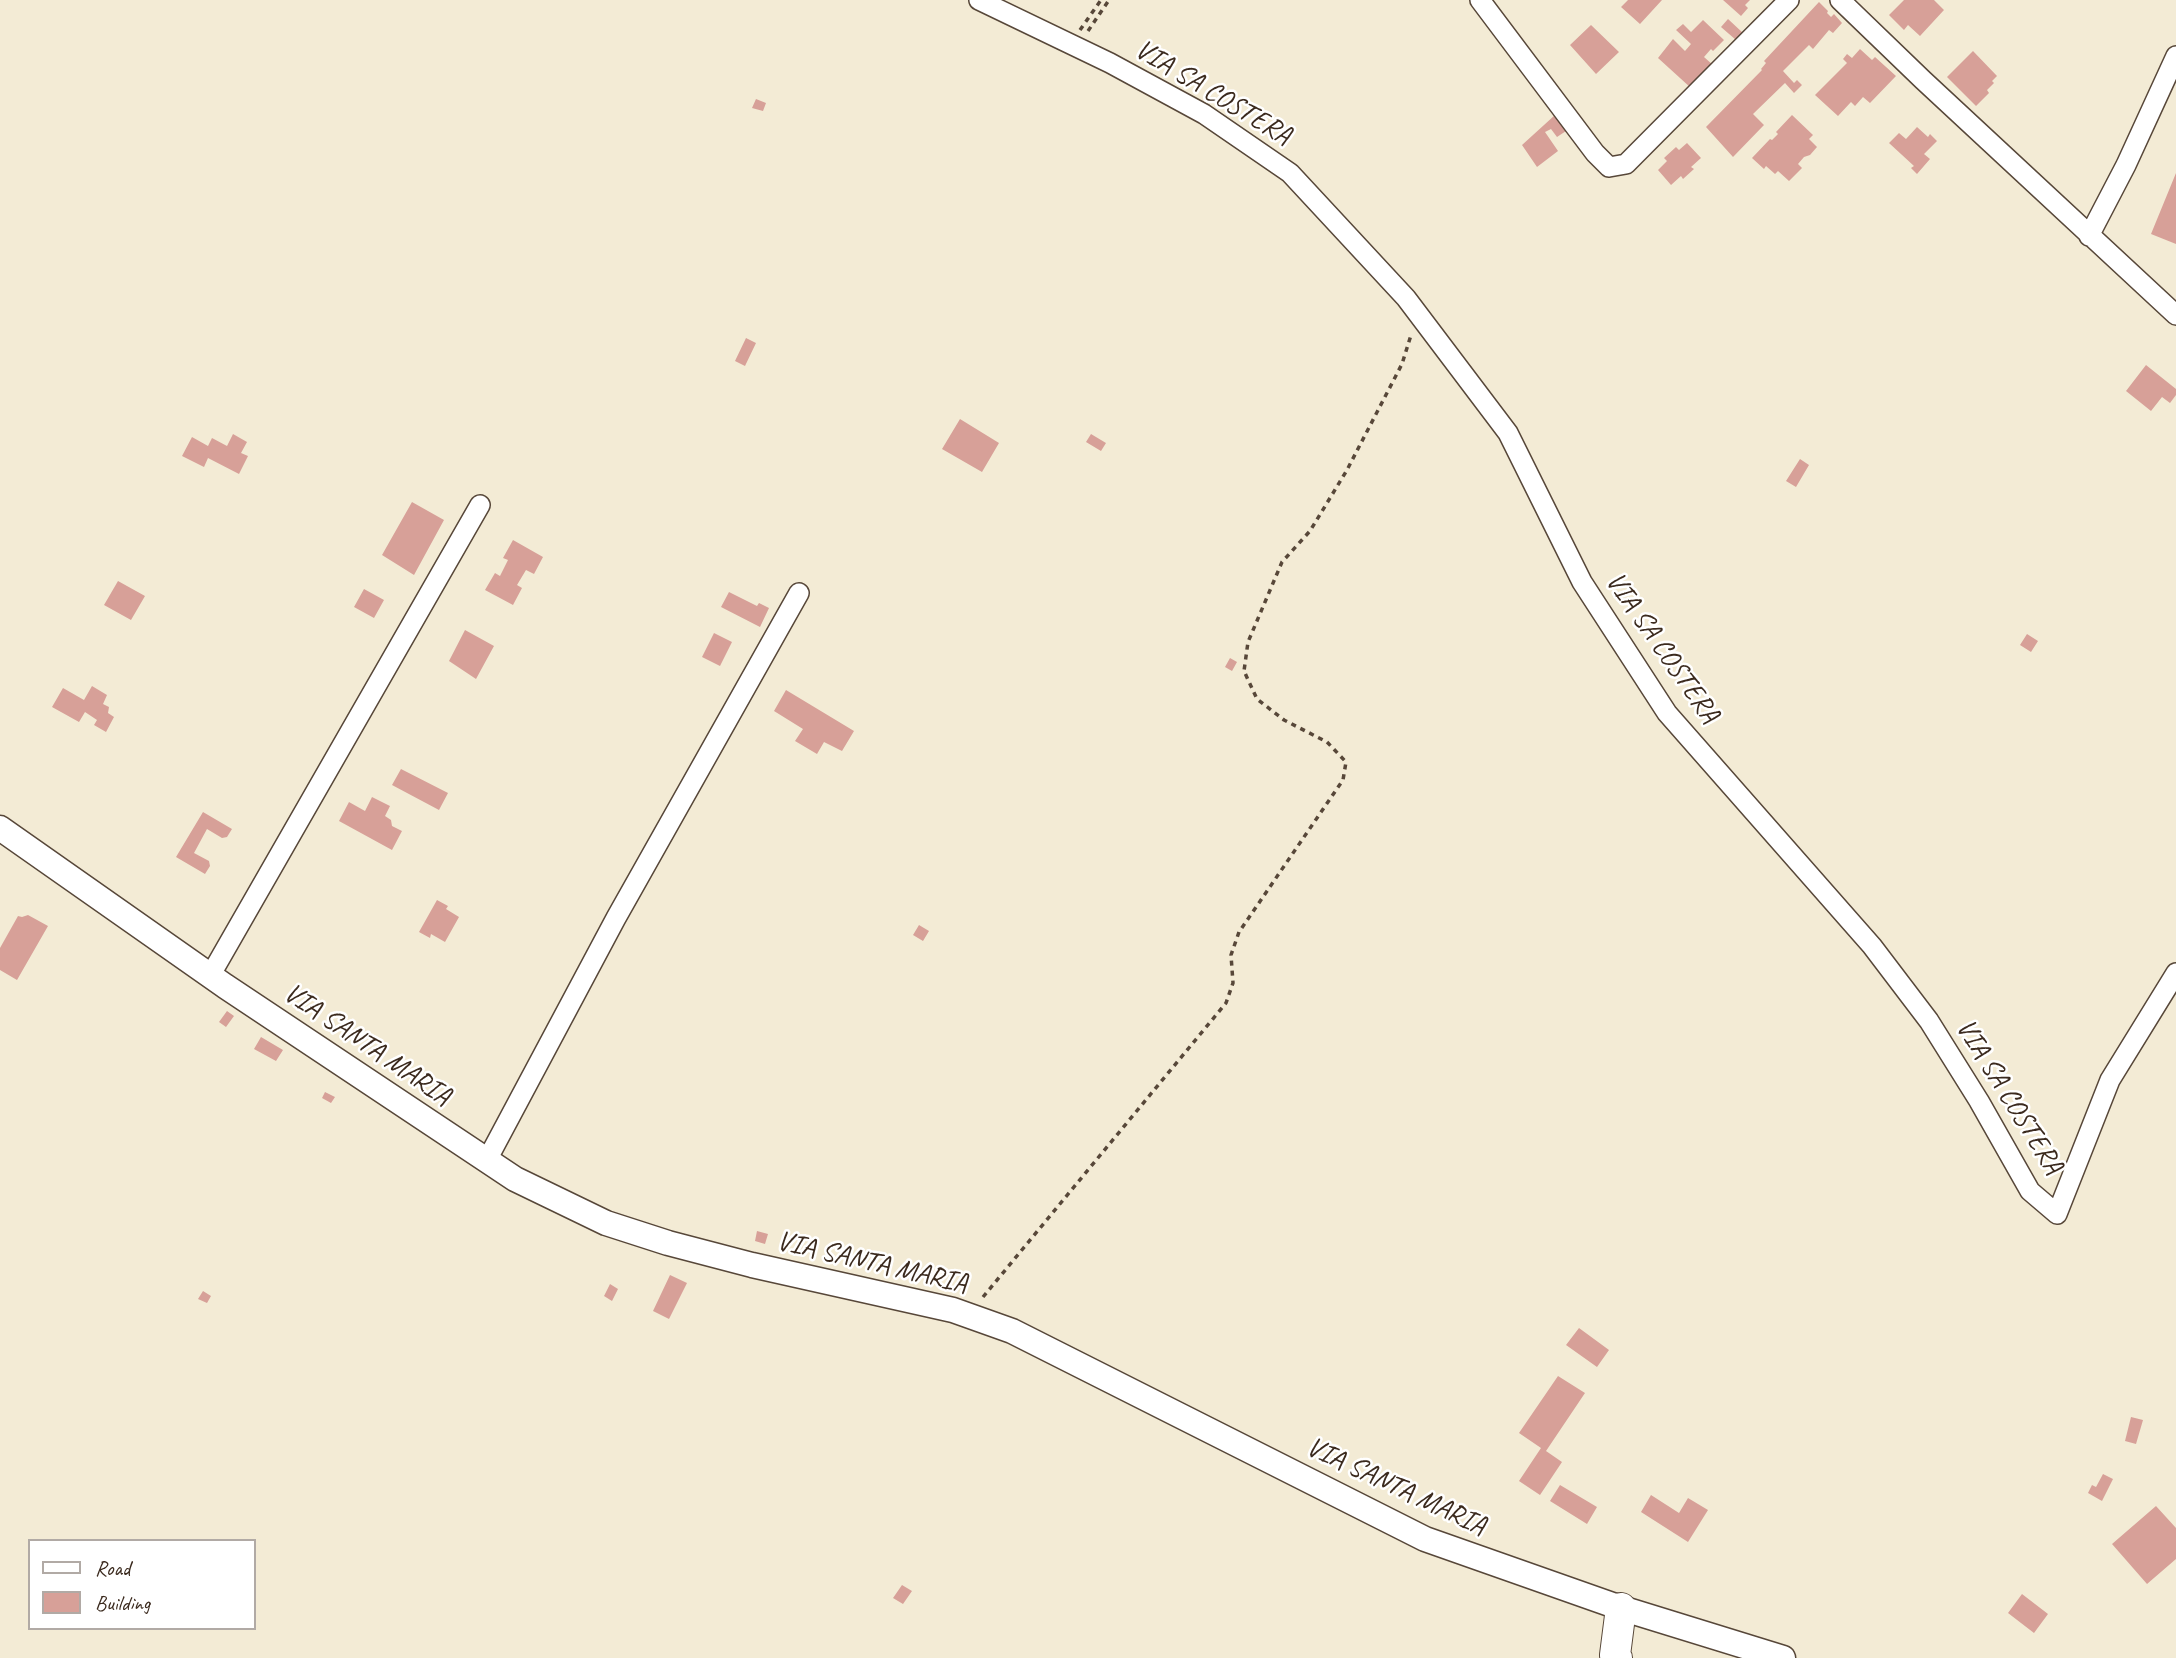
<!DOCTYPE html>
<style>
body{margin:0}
#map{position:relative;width:2176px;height:1658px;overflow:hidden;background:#f3ebd5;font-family:Caveat,sans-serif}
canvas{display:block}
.legend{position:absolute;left:28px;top:1539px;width:228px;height:91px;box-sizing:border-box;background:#fff;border:2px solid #b1aaa5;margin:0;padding:9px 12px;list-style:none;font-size:21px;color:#3b2a1e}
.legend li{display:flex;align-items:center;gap:14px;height:35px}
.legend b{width:35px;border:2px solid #b1aaa5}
</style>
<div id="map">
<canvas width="2176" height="1658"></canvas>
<ul class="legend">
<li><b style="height:9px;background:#fff"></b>Road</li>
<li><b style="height:19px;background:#d7a098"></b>Building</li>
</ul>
</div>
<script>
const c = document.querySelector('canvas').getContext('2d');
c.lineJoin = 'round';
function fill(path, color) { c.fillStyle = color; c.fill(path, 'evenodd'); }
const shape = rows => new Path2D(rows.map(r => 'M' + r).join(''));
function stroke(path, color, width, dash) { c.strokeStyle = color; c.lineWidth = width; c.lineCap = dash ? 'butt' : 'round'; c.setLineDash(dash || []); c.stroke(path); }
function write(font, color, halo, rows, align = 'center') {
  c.font = font + ' Caveat,sans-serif'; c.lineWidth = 5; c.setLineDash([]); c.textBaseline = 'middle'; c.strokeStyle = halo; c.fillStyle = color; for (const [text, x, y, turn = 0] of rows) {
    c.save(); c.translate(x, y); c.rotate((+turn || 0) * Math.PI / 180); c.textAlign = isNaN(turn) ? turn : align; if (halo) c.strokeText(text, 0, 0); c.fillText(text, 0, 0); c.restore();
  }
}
const building = shape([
 [1628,0,1662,0,1640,24,1621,7],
 [1723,0,1750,0,1745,5,1748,8,1741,16],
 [1904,0,1934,0,1944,10,1920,36,1908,25,1904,30,1889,15],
 [1819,2,1828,11,1827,13,1831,17,1834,14,1842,23,1833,33,1829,30,1813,49,1809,45,1783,71,1794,83,1797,80,1802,85,1794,93,1785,83,1753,114,1764,125,1733,157,1706,127,1762,70,1761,69,1766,63,1764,61],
 [1728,19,1743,33,1736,40,1721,27],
 [1703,20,1724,40,1713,51,1711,49,1704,57,1713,65,1691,88,1658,58,1673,39,1685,51,1691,44,1676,30,1683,24,1691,32],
 [1591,25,1619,52,1596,74,1570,45],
 [1860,49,1872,60,1875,57,1896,76,1870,103,1863,97,1855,106,1851,102,1838,116,1815,95,1847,63,1843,59,1847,54,1852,58],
 [1973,51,1997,76,1992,81,1994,83,1987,90,1989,93,1976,106,1947,77],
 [756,99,766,103,763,111,752,108],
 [1555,115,1566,131,1557,137,1551,129,1545,132,1558,151,1537,167,1522,145],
 [1792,115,1813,135,1809,139,1817,147,1810,155,1804,157,1798,164,1802,168,1789,181,1778,171,1775,174,1766,166,1764,169,1752,158,1770,139,1772,140,1778,134,1776,132],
 [1917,127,1928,137,1930,134,1937,141,1924,154,1930,159,1917,174,1911,168,1914,166,1889,143,1899,133,1906,139],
 [1687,143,1701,158,1691,167,1694,169,1683,179,1681,176,1671,185,1658,170,1667,161,1664,158,1676,147,1679,150],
 [2176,173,2176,244,2151,234],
 [746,338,756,343,745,366,735,361],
 [2146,365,2176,389,2176,395,2170,403,2162,397,2151,411,2126,391],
 [960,419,999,443,982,472,942,449],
 [233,434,247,442,241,453,248,456,239,474,208,458,204,467,182,456,192,437,208,446,212,438,227,446],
 [1091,434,1106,443,1101,451,1086,442],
 [1800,459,1809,465,1796,487,1786,481],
 [412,502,444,520,414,575,382,555],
 [513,540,543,557,534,574,526,570,517,585,522,588,513,605,485,590,495,573,500,576,508,560,503,558],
 [118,581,145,596,131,620,104,605],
 [364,589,384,600,374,618,354,607],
 [729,592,757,606,759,603,769,608,760,627,721,607],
 [465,630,494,646,476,679,449,661],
 [714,633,732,642,720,666,702,657],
 [2027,634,2038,641,2031,652,2020,645],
 [1230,658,1237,662,1232,671,1225,667],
 [92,686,107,695,103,704,109,707,108,713,114,717,106,732,94,725,97,720,85,712,79,722,52,707,63,688,84,700],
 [786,690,854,731,842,751,824,742,817,754,795,741,803,729,774,711],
 [401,769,448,793,439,810,392,785],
 [372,797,390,806,385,816,391,820,392,826,402,831,392,850,339,821,349,802,365,811],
 [203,812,232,829,227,837,222,838,207,829,194,853,209,861,210,866,205,874,176,857],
 [437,900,448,906,446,909,459,917,445,942,431,934,430,938,419,932],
 [28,915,48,926,17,980,0,970,0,948,18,916,22,917],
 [919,925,929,931,923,941,913,935],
 [227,1011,234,1016,226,1027,219,1022],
 [261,1037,283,1050,276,1061,254,1049],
 [325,1092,335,1097,331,1103,322,1098],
 [757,1231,768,1234,765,1244,755,1241],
 [670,1275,687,1283,669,1319,653,1311],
 [610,1284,618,1289,612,1301,604,1296],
 [203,1291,211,1296,207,1303,198,1299],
 [1579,1328,1609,1350,1597,1367,1566,1345],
 [1558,1376,1585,1393,1546,1451,1562,1462,1540,1495,1519,1481,1541,1448,1519,1433],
 [2131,1417,2143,1420,2136,1444,2125,1441],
 [2103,1474,2113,1479,2102,1501,2088,1493,2092,1485,2096,1487],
 [1560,1485,1597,1507,1587,1524,1550,1501],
 [1651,1495,1679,1513,1688,1498,1708,1510,1688,1542,1641,1512],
 [2156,1506,2176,1528,2176,1559,2147,1584,2112,1544],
 [902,1585,912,1591,903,1604,893,1598],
 [2022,1594,2048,1614,2034,1633,2008,1613]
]);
const path = shape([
 [1080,30,1101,0],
 [1088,31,1109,0],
 [983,1297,1226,1003,1233,983,1231,955,1239,932,1343,780,1346,762,1327,742,1284,720,1257,699,1244,671,1248,642,1282,562,1310,531,1347,470,1402,364,1411,335]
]);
const minor = shape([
 [979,0,1110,63,1204,114,1290,173,1406,298,1508,433,1582,582,1667,713,1872,946,1929,1021,1979,1101,2030,1191,2057,1214,2110,1080,2176,973],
 [1480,0,1595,153,1609,167,1626,164,1789,0],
 [1840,0,1923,80,2176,315],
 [2089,236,2126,165,2176,56],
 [210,976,480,505],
 [487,1160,616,918,799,593]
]);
const tertiary = shape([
 [0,828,225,986,515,1179,606,1223,668,1243,752,1265,953,1310,1012,1331,1425,1539,1621,1608,1783,1658]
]);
const primary = shape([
 [1617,1658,1615,1655,1621,1608]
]);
const streetNames = [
 ["VIA SA COSTERA",1213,93,31],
 ["VIA SA COSTERA",1662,648,55],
 ["VIA SANTA MARIA",367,1045,34],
 ["VIA SA COSTERA",2009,1097,58],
 ["VIA SANTA MARIA",872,1263,13],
 ["VIA SANTA MARIA",1396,1487,25]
];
fill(building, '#d7a098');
stroke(minor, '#574739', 22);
stroke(tertiary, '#574739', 27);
stroke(primary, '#574739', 32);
stroke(path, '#574739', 3.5, [5, 5]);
stroke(minor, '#fff', 19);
stroke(tertiary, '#fff', 24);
stroke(primary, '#fff', 30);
write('28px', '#3b2a1e', '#fff', streetNames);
</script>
